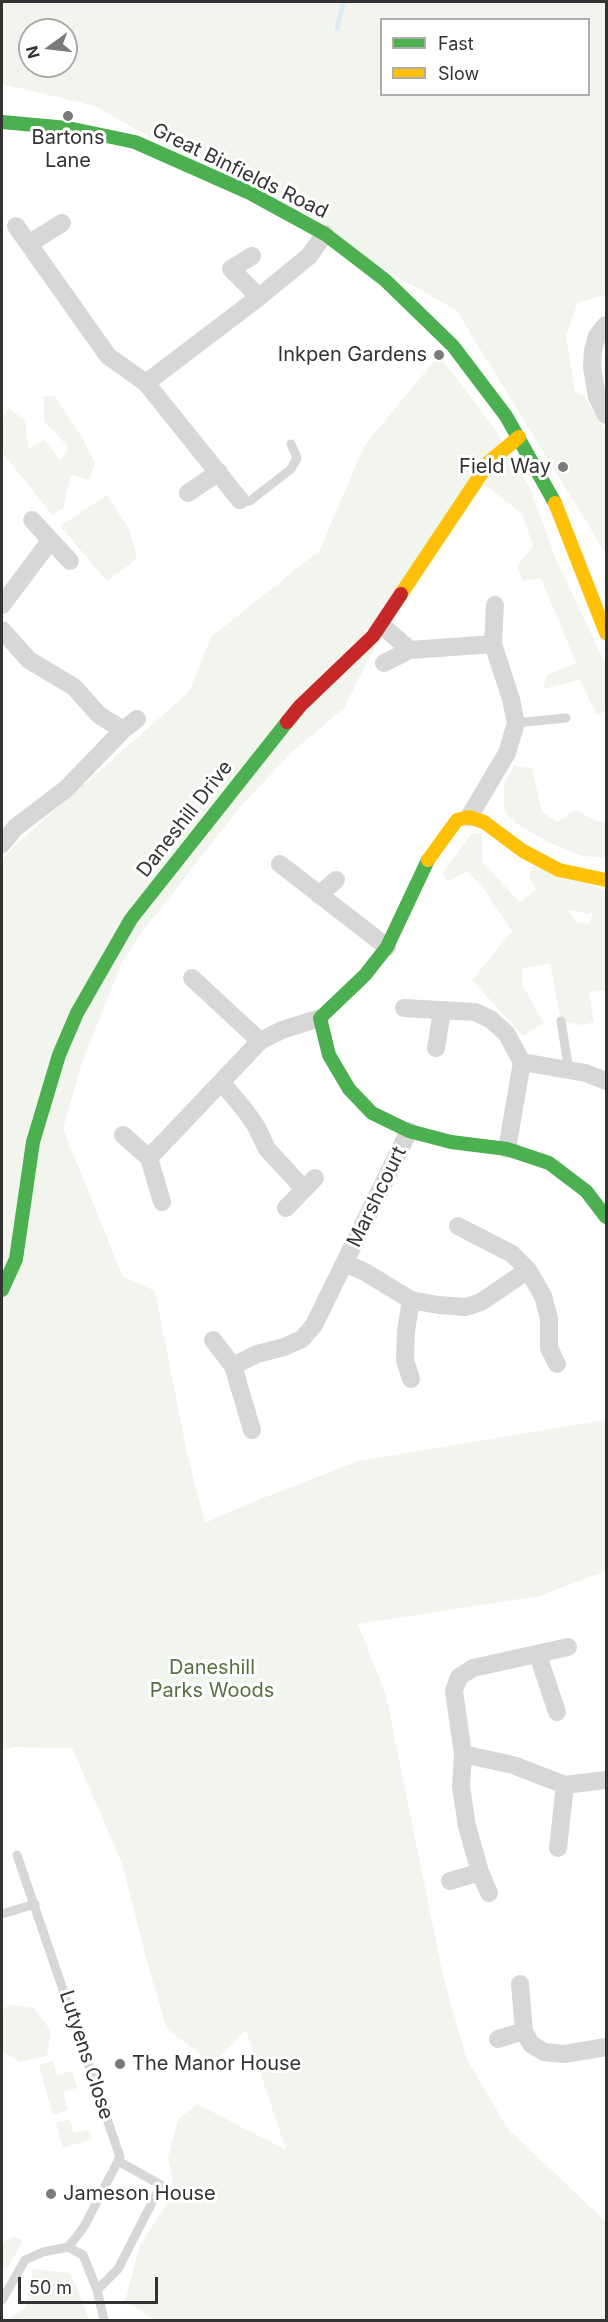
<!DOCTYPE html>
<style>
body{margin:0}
#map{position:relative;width:608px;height:2322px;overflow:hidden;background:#fff;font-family:Inter,sans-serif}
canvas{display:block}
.frame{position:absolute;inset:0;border:3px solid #333;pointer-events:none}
.legend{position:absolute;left:380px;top:18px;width:210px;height:78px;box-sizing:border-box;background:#fff;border:2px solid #adadad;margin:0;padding:8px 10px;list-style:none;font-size:18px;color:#333}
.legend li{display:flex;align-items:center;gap:12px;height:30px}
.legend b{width:30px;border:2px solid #adadad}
.north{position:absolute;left:18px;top:18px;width:60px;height:60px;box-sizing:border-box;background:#fff;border:2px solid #adadad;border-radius:50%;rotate:255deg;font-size:16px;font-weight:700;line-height:24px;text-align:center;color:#333}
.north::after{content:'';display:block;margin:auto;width:21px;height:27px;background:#7a7a7a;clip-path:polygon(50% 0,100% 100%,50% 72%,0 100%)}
.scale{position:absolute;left:18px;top:2277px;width:140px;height:27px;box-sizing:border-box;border:3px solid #333;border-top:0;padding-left:8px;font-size:18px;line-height:21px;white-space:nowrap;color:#333;-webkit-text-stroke:4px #fff;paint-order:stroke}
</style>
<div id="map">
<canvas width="608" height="2322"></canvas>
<div class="frame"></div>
<ul class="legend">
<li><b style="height:8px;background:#4caf50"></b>Fast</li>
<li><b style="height:8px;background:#ffc107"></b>Slow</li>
</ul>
<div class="north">N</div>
<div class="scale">50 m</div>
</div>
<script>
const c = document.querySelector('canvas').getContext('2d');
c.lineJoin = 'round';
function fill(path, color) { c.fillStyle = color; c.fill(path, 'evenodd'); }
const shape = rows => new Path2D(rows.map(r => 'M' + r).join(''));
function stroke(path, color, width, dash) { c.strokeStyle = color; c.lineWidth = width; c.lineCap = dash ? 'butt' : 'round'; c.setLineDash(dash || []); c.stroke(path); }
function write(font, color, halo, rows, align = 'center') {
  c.font = font + ' Inter,sans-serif'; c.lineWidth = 6; c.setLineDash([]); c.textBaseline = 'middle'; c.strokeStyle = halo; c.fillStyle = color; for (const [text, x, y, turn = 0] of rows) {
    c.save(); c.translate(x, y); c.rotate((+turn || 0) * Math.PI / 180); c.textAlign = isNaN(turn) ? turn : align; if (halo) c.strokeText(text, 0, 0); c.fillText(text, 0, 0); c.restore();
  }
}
const green = shape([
 [2,2,606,2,606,295,578,302,566,336,575,391,584,396,606,432,606,554,456,310,95,106,2,84],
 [382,20,588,20,588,94,382,94],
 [30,30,66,30,66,66,30,66],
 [439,355,498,434,531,490,555,557,606,665,606,710,597,716,580,680,543,689,546,676,576,663,541,578,523,581,517,566,533,546,522,514,484,484,380,636,344,708,292,752,240,807,140,935,121,965,81,1065,63,1129,123,1277,155,1291,186,1448,205,1523,255,1501,359,1461,606,1420,606,1571,539,1596,358,1624,386,1695,442,1971,466,2058,508,2129,606,2222,606,2320,155,2320,125,2301,140,2245,175,2191,168,2158,178,2120,197,2104,286,2150,246,2030,213,2064,167,2029,150,1972,122,1864,72,1748,13,1747,2,1750,2,860,13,847,189,692,211,637,319,551,364,446],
 [44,396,54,396,81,435,95,463,89,480,71,475,63,509,52,515,2,452,2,418,9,408,25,421,29,449,44,440,61,461,68,447,44,421],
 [107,495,130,531,137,559,107,581,60,526],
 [514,766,532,768,542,812,557,822,576,810,598,822,606,821,606,858,583,856,550,843,517,824,504,811,504,783],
 [482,833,483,863,520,902,536,890,529,876,533,866,606,890,606,990,589,992,594,1022,583,1025,561,1021,550,963,522,968,523,986,544,1023,523,1036,472,980,512,931,483,888,467,871,448,881,442,874,471,834],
 [567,909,587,914,593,913,589,924,577,922],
 [11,2005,34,2008,51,2031,47,2056,20,2062,2,2051,2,2009],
 [53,2061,57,2075,72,2071,77,2088,63,2092,68,2110,53,2115,39,2065],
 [69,2119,74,2133,89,2129,92,2139,63,2148,56,2123],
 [14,2237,23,2240,9,2266,2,2270,2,2246,5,2240],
 [33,2269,70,2273,79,2292,89,2320,7,2320,25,2308]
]);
const stream = shape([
 [337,28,344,2]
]);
const lane = shape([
 [240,500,250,501,291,469,297,458,291,444],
 [516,723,566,718],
 [561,1021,569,1071],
 [2,1914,35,1904],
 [68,2247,83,2255,97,2290,104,2320],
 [97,2290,118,2269,161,2185,118,2161],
 [2,2300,25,2260,43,2252,68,2247,77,2236,85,2225,120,2157,17,1855]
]);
const street = shape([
 [16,226,108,356,146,383,240,500],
 [30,243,62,223],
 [252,256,231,269,259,297],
 [606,325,597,336,593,350,592,367,597,397,606,415],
 [146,383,259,297,309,256,325,234],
 [188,493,219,472],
 [32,520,70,561],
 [2,605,50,541],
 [386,629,410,650],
 [2,630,29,660,74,687,99,715,123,730],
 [384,663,410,650,493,644],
 [469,817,507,753,516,723,511,699,493,644,495,605],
 [2,844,16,827,66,789,123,730,137,719],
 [280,864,387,947],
 [319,895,336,880],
 [192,978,260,1041],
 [404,1008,475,1012,490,1019,506,1033,522,1062,586,1073,606,1081],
 [436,1048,442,1011],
 [222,1083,244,1109,256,1126,267,1149,304,1189],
 [123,1135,149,1158,162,1202],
 [507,1149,522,1062],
 [149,1158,260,1041,282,1030,320,1018],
 [286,1208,315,1178],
 [458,1226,512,1254,528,1270,543,1296,549,1318,549,1348,557,1364],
 [345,1263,365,1272,411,1300,438,1305,466,1307,481,1302,528,1270],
 [213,1340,233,1366,252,1430],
 [233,1366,257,1354,284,1347,302,1339,314,1325,409,1131],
 [411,1379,405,1360,406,1331,411,1300],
 [538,1655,557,1712],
 [463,1754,513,1765,565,1785,606,1780],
 [558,1848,565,1785],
 [450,1881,480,1872],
 [489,1893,480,1872,467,1826,461,1787,463,1754,454,1691,459,1677,473,1668,568,1647],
 [520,1984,524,2031,531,2044,544,2052,564,2054,606,2047],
 [498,2039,524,2031]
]);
const fast = shape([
 [2,122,68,128,135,142,250,193,325,234,385,280,453,346,506,416,555,503],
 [428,860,387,947,365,975,320,1018,329,1055,349,1089,372,1113,409,1131,451,1142,507,1149,549,1163,586,1191,606,1217],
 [2,1290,16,1259,33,1142,59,1055,77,1013,131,919,287,722]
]);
const slow = shape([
 [555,503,606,633],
 [401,594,489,462,519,437],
 [428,860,457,820,469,817,484,822,523,851,559,870,606,880]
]);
const jam = shape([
 [287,722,300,706,373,636,401,594]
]);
const markers = [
 [68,116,6,"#7a7a7a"],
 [439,355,6,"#7a7a7a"],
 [563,467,6,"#7a7a7a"],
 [120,2064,6,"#7a7a7a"],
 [51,2194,6,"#7a7a7a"]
];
const poiNames = [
 ["Bartons",68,138,"center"],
 ["Lane",68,161,"center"],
 ["Inkpen Gardens",427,355],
 ["Field Way",551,467],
 ["The Manor House",132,2064,"left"],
 ["Jameson House",63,2194,"left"]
];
const streetNames = [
 ["Great Binfields Road",240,171,26],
 ["Daneshill Drive",185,819,-52],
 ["Marshcourt",377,1197,-64],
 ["Lutyens Close",86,2055,72]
];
const parkNames = [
 ["Daneshill",212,1668],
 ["Parks Woods",212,1691]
];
fill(green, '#f1f5ed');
stroke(stream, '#ddebf3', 5);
stroke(lane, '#d7d7d7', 9);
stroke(street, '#d7d7d7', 18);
stroke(fast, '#4caf50', 14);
stroke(slow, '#ffc107', 14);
stroke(jam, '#c62828', 14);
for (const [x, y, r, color] of markers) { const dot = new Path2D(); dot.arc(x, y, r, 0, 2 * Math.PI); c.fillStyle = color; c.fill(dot); stroke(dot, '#fff', 2); }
write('20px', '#333', '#fff', poiNames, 'right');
write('20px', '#333', '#fff', streetNames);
write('20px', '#56703f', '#fff', parkNames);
</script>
